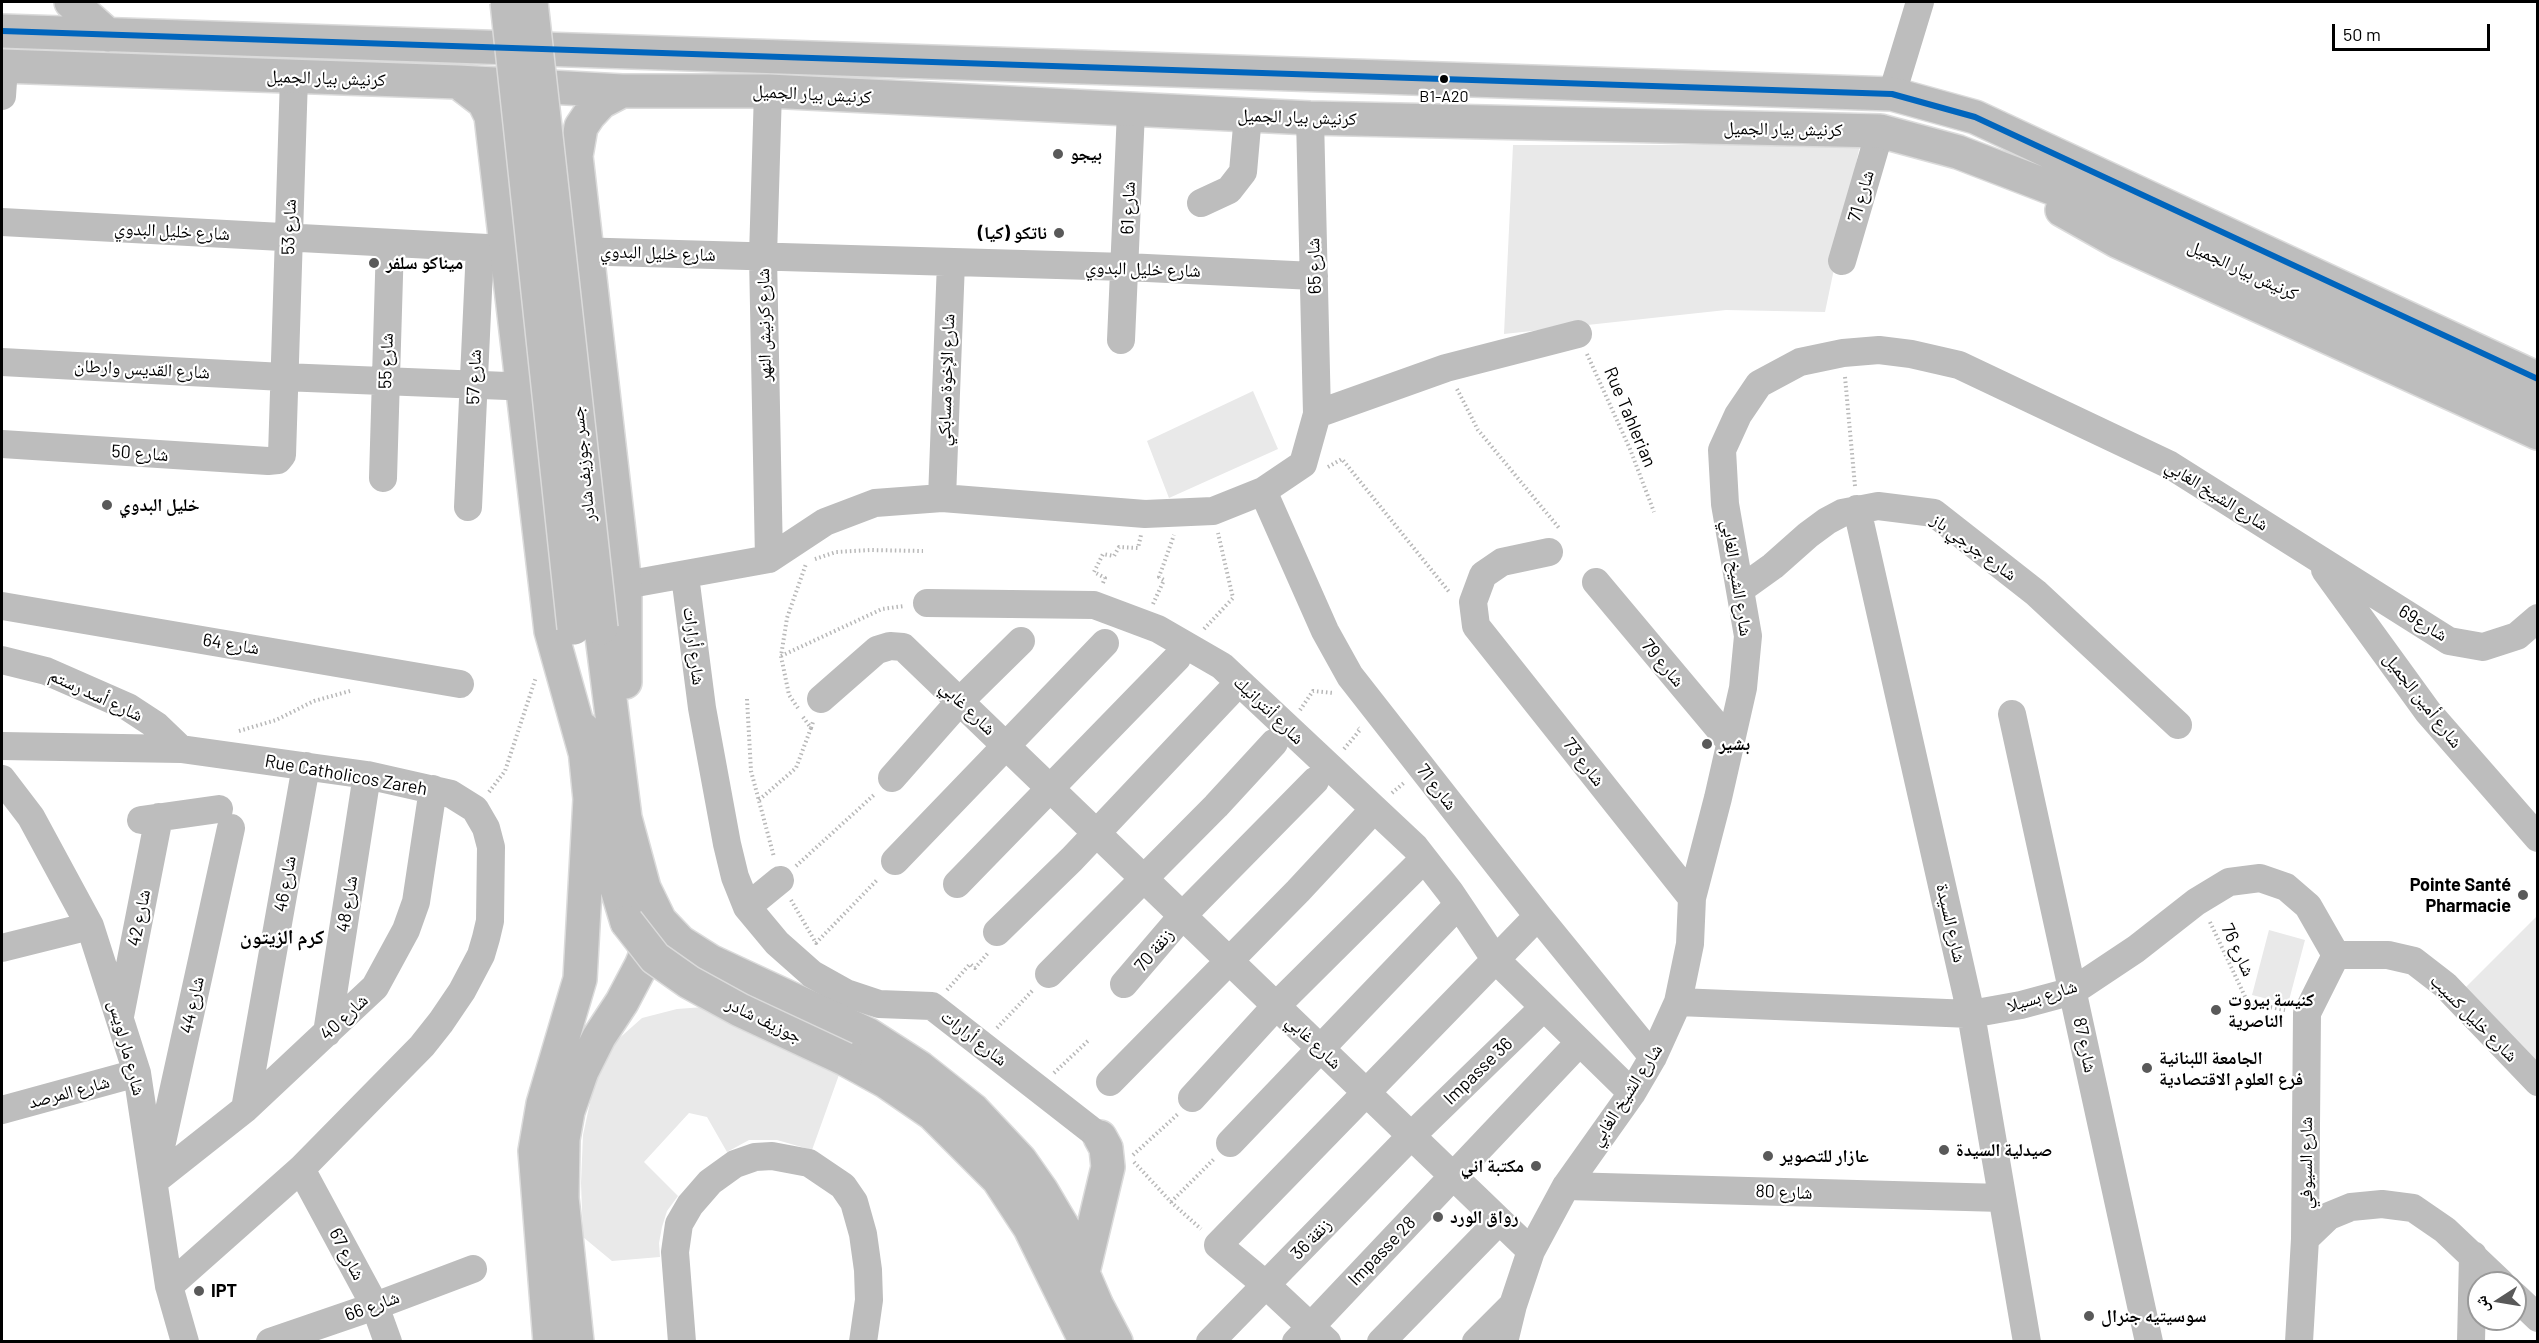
<!DOCTYPE html>
<meta charset="utf-8">
<style>
body{margin:0}
#map{position:relative;width:2539px;height:1343px;overflow:hidden;background:#fff;font-family:Barlow,"Noto Naskh Arabic",sans-serif}
canvas{display:block}
.frame{position:absolute;inset:0;border:3px solid #000;pointer-events:none}
.north{position:absolute;left:2467px;top:1271px;width:60px;height:60px;box-sizing:border-box;background:#fff;border:2px solid #999;border-radius:50%;rotate:258deg;font-size:16px;font-weight:700;line-height:24px;text-align:center;color:#000}
.north::after{content:'';display:block;margin:auto;width:21px;height:27px;background:#595959;clip-path:polygon(50% 0,100% 100%,50% 72%,0 100%)}
.scale{position:absolute;left:2332px;top:24px;width:158px;height:27px;box-sizing:border-box;border:3px solid #000;border-top:0;padding-left:8px;font-size:18px;line-height:21px;white-space:nowrap;color:#000;-webkit-text-stroke:4px #fff;paint-order:stroke}
</style>
<div id="map">
<canvas width="2539" height="1343"></canvas>
<div class="frame"></div>
<div class="north">ش</div>
<div class="scale">50 m</div>
</div>
<script>
const c = document.querySelector('canvas').getContext('2d');
c.lineJoin = 'round';
function fill(path, color) { c.fillStyle = color; c.fill(path, 'evenodd'); }
const shape = rows => new Path2D(rows.map(r => 'M' + r).join(''));
function stroke(path, color, width, dash) { c.strokeStyle = color; c.lineWidth = width; c.lineCap = dash ? 'butt' : 'round'; c.setLineDash(dash || []); c.stroke(path); }
function write(font, color, halo, rows, align = 'center') {
  c.font = font + ' Barlow,"Noto Naskh Arabic",sans-serif'; c.lineWidth = 4.5; c.setLineDash([]); c.textBaseline = 'middle'; c.strokeStyle = halo; c.fillStyle = color; for (const [text, x, y, turn = 0] of rows) {
    c.save(); c.translate(x, y); c.rotate((+turn || 0) * Math.PI / 180); c.textAlign = isNaN(turn) ? turn : align; if (halo) c.strokeText(text, 0, 0); c.fillText(text, 0, 0); c.restore();
  }
}
const green = shape([
 [1513,145,1860,145,1825,312,1726,310,1504,334],
 [1253,391,1278,449,1169,498,1147,441],
 [2537,916,2537,1064,2465,988],
 [2269,930,2305,940,2288,1004,2252,995],
 [704,1007,840,1072,812,1150,777,1140,749,1140,727,1152,707,1117,689,1113,644,1162,678,1196,667,1211,662,1227,659,1243,660,1257,612,1261,583,1237,581,1183,583,1135,594,1084,615,1042,642,1018,677,1009]
]);
const path = shape([
 [1587,354,1630,449,1654,512],
 [1845,377,1855,486],
 [1457,389,1478,430,1559,528,1558,530],
 [1328,467,1342,459,1450,593],
 [815,559,836,552,870,550,923,551],
 [1103,583,1105,578,1094,572,1103,554,1114,556,1119,547,1138,548,1141,535],
 [1153,604,1164,580,1159,577,1174,535],
 [1204,629,1233,598,1218,533],
 [781,656,882,609,904,606],
 [747,699,751,771,774,857],
 [798,708,789,695,781,656,787,618,806,564],
 [1300,710,1313,691,1334,693],
 [803,717,811,728,813,722],
 [239,731,276,720,314,701,350,691],
 [1344,749,1360,730,1358,728],
 [489,792,505,771,536,677],
 [1392,793,1405,782],
 [759,800,796,768,811,728],
 [796,866,875,794],
 [791,900,816,943,878,879],
 [2210,922,2248,1003,2285,1010],
 [947,990,970,964,975,968,988,953],
 [997,1028,1033,990],
 [1054,1073,1090,1039],
 [1133,1155,1178,1114],
 [1134,1162,1171,1202,1201,1229],
 [1171,1202,1215,1158]
]);
const minor = shape([
 [768,91,763,256,769,559],
 [1892,94,1920,2],
 [2,96,4,66],
 [1201,203,1229,190,1243,172,1248,115],
 [2,222,506,249,1126,267,1314,276],
 [1842,261,1880,131],
 [1121,340,1131,111],
 [2,362,283,377,507,386],
 [1317,414,1446,368,1578,334],
 [2,444,268,461,278,460,282,455,294,77],
 [383,478,390,243],
 [1263,491,1325,631,1350,676,1538,916,1653,1057],
 [942,498,951,262],
 [468,507,480,248],
 [1857,509,1971,1014,2027,1342],
 [1549,552,1502,562,1483,575,1473,602,1476,626,1692,898],
 [2325,570,2428,712,2538,838],
 [685,576,702,708,727,844,735,877,747,907,777,943,812,974,846,993,879,1004,932,1006,1100,1137],
 [1596,582,1731,743],
 [625,585,769,559,825,522,875,503,942,498,1145,514,1213,511,1263,491,1303,464,1317,414,1310,118],
 [1741,589,1773,566,1808,535,1827,521,1842,513,1878,506,1934,513,2036,593,2178,725],
 [927,603,1094,605,1158,629,1222,666,1415,847,1450,892,1495,959,1632,1093],
 [2,606,460,684],
 [2,660,46,671,128,707,157,726,181,749],
 [821,699,877,650,890,646,903,647,1531,1251],
 [2012,714,2149,1342],
 [2,746,181,749,367,775,451,794,475,809,486,828,491,847,490,921,486,938,481,955,462,991,441,1022,422,1046,301,1169,169,1286],
 [892,778,960,701,1021,641],
 [2,779,31,817,90,926,137,1073,169,1286,185,1342],
 [141,820,219,809],
 [895,861,1105,643],
 [957,884,1177,658],
 [747,907,780,880],
 [997,932,1072,859,1229,693],
 [2,948,90,926],
 [2336,955,2388,955,2414,961,2445,985,2538,1082],
 [1049,974,1216,806,1274,743],
 [1124,984,1183,915,1315,781],
 [1678,1002,1971,1014,2021,1005,2073,991,2136,949,2196,902,2229,882,2260,878,2286,887,2308,906,2336,955],
 [120,1016,159,817],
 [327,1033,367,775],
 [1110,1082,1298,891,1364,820],
 [1192,1098,1276,1006,1424,859],
 [245,1109,306,766],
 [2,1110,137,1073],
 [1230,1143,1458,905],
 [157,1165,231,828],
 [301,1169,375,1306,388,1342],
 [154,1181,245,1109,375,987,406,930,416,902,433,789],
 [1566,1186,2002,1198],
 [2305,1239,2329,1216,2351,1207,2382,1204,2413,1208,2445,1230,2501,1283],
 [2515,1296,2538,1318],
 [270,1342,375,1306,473,1269],
 [682,1342,675,1252,679,1224,690,1205,710,1182,735,1164,755,1157,772,1156,809,1163,843,1186,854,1202,863,1234,868,1270,869,1300,863,1342],
 [1210,1342,1411,1136,1544,1007],
 [1296,1342,1579,1043],
 [1327,1342,1266,1285,1218,1245,1538,916],
 [1381,1342,1499,1221],
 [1476,1342,1513,1305],
 [1504,1342,1513,1305,1531,1251,1566,1186,1632,1093,1653,1057,1678,1002,1690,944,1692,898,1718,798,1743,688,1748,636,1725,504,1722,450,1738,415,1759,384,1800,362,1843,353,1879,350,1911,354,1959,365,2170,465,2449,641,2483,647,2517,636,2538,618],
 [2299,1342,2305,1239,2307,1013,2336,955],
 [2471,1342,2473,1255]
]);
const highway = shape([
 [71,2,108,35],
 [2,31,1892,94,1975,117,2538,379],
 [2,66,458,82,622,91,768,91,1310,118,1880,131,1958,152,2143,223,2538,407],
 [458,82,484,102,491,116,551,631,585,752],
 [622,91,601,102,589,115,581,127,576,156,625,585,625,682],
 [2062,210,2117,241,2538,433],
 [601,628,625,818,644,888,660,921,680,942,710,961,867,1034,920,1068,973,1110,1020,1160,1041,1190,1064,1229,1097,1306,1116,1342],
 [583,729,590,799,627,922],
 [845,1059,885,1081,933,1114,998,1179,1030,1228,1086,1342],
 [1083,1272,1108,1167,1106,1148,1100,1137],
 [550,1342,535,1151,543,1104,580,979,590,799],
 [577,1342,562,1198,563,1139,568,1111,582,1071,599,1037,622,1002,641,966,650,944,654,923]
]);
const highwayBridge = shape([
 [507,2,574,628],
 [531,2,601,628],
 [627,922,655,958,689,982,740,1010,845,1059]
]);
const bus1 = shape([
 [2,31,1892,94,1975,117,2538,379]
]);
const markers = [
 [1444,79,5,"#000"],
 [1058,154,6,"#595959"],
 [1059,233,6,"#595959"],
 [374,263,6,"#595959"],
 [107,505,6,"#595959"],
 [1707,744,6,"#595959"],
 [2523,895,6,"#595959"],
 [2216,1010,6,"#595959"],
 [2147,1068,6,"#595959"],
 [1944,1150,6,"#595959"],
 [1768,1156,6,"#595959"],
 [1536,1166,6,"#595959"],
 [1438,1217,6,"#595959"],
 [199,1291,6,"#595959"],
 [2089,1316,6,"#595959"]
];
const busNames = [
 ["B1-A20",1444,97]
];
const streetNames = [
 ["كرنيش بيار الجميل",326,78,2],
 ["كرنيش بيار الجميل",812,94,3],
 ["كرنيش بيار الجميل",1297,117,2],
 ["كرنيش بيار الجميل",1783,129,1],
 ["شارع 71",1861,196,-74],
 ["شارع 61",1128,208,-88],
 ["شارع 53",289,227,-88],
 ["شارع خليل البدوي",172,231,3],
 ["شارع خليل البدوي",658,253,2],
 ["شارع 65",1314,266,-92],
 ["شارع خليل البدوي",1143,269,2],
 ["كرنيش بيار الجميل",2243,270,25],
 ["شارع كرنيش النهر",764,325,-91],
 ["شارع 55",386,361,-88],
 ["شارع القديس وارطان",142,369,3],
 ["شارع 57",474,377,-88],
 ["شارع الإخوة مسابكي",946,380,-88],
 ["Rue Tahlerian",1630,417,67],
 ["شارع 50",140,453,4],
 ["جسر جوزيف شادر",583,464,-96],
 ["شارع الشيخ الغابي",2217,495,32],
 ["شارع جرجي باز",1974,547,36],
 ["شارع الشيخ الغابي",1737,578,81],
 ["شارع69",2423,623,31],
 ["شارع 64",231,644,9],
 ["شارع أرارات",694,646,83],
 ["شارع 79",1663,663,50],
 ["شارع أسد رستم",96,695,25],
 ["شارع أمين الجميل",2423,700,52],
 ["شارع غابي",968,708,44],
 ["شارع أنترانيك",1269,710,44],
 ["شارع 73",1584,762,52],
 ["Rue Catholicos Zareh",346,775,10],
 ["شارع 71",1437,787,52],
 ["شارع 46",285,884,-80],
 ["شارع 48",347,904,-81],
 ["شارع 42",139,918,-79],
 ["شارع السيدة",1951,923,77],
 ["زنقة 70",1154,950,-50],
 ["شارع 76",2238,950,65],
 ["شارع بسيلا",2042,996,-17],
 ["شارع 44",192,1005,-78],
 ["شارع 40",344,1017,-43],
 ["شارع خليل كسيب",2474,1018,45],
 ["جوزيف شادر",764,1020,26],
 ["شارع أرارات",974,1038,38],
 ["شارع غابي",1314,1042,44],
 ["شارع 87",2085,1045,78],
 ["شارع مار لويس",127,1048,75],
 ["Impasse 36",1478,1071,-44],
 ["شارع المرصد",69,1092,-15],
 ["شارع الشيخ الغابي",1626,1095,-57],
 ["شارع السيوفي",2306,1163,-90],
 ["شارع 80",1784,1192,2],
 ["زنقة 36",1311,1239,-46],
 ["Impasse 28",1382,1251,-46],
 ["شارع 67",347,1254,62],
 ["شارع 66",372,1306,-20]
];
const poiNames = [
 ["بيجو",1070,154],
 ["ناتكو (كيا)",1047,233,"right"],
 ["ميناكو سلفر",386,263],
 ["خليل البدوي",119,505],
 ["بشير",1719,744],
 ["Pointe Santé",2511,885,"right"],
 ["Pharmacie",2511,906,"right"],
 ["كنيسة بيروت",2228,1000],
 ["الناصرية",2228,1021],
 ["الجامعة اللبنانية",2159,1058],
 ["فرع العلوم الاقتصادية",2159,1079],
 ["صيدلية السيدة",1956,1150],
 ["عازار للتصوير",1780,1156],
 ["مكتبة اني",1524,1166,"right"],
 ["رواق الورد",1450,1217],
 ["IPT",211,1291],
 ["سوسيتيه جنرال",2101,1316]
];
const neighbourhoodNames = [
 ["كرم الزيتون",282,937]
];
fill(green, '#e9e9e9');
stroke(highway, '#dbdbdb', 36);
stroke(path, '#b8b8b8', 4, [1.5, 3]);
stroke(minor, '#bdbdbd', 28);
stroke(highway, '#bdbdbd', 33);
stroke(highwayBridge, '#dbdbdb', 36, []);
stroke(highwayBridge, '#bdbdbd', 33);
stroke(bus1, '#0065bd', 6);
for (const [x, y, r, color] of markers) { const dot = new Path2D(); dot.arc(x, y, r, 0, 2 * Math.PI); c.fillStyle = color; c.fill(dot); stroke(dot, '#fff', 2); }
write('16px', '#000', '#fff', busNames);
write('18px', '#000', '#fff', streetNames);
write('bold 18px', '#000', '#fff', poiNames, 'left');
write('bold 20px', '#000', '#fff', neighbourhoodNames);
</script>
